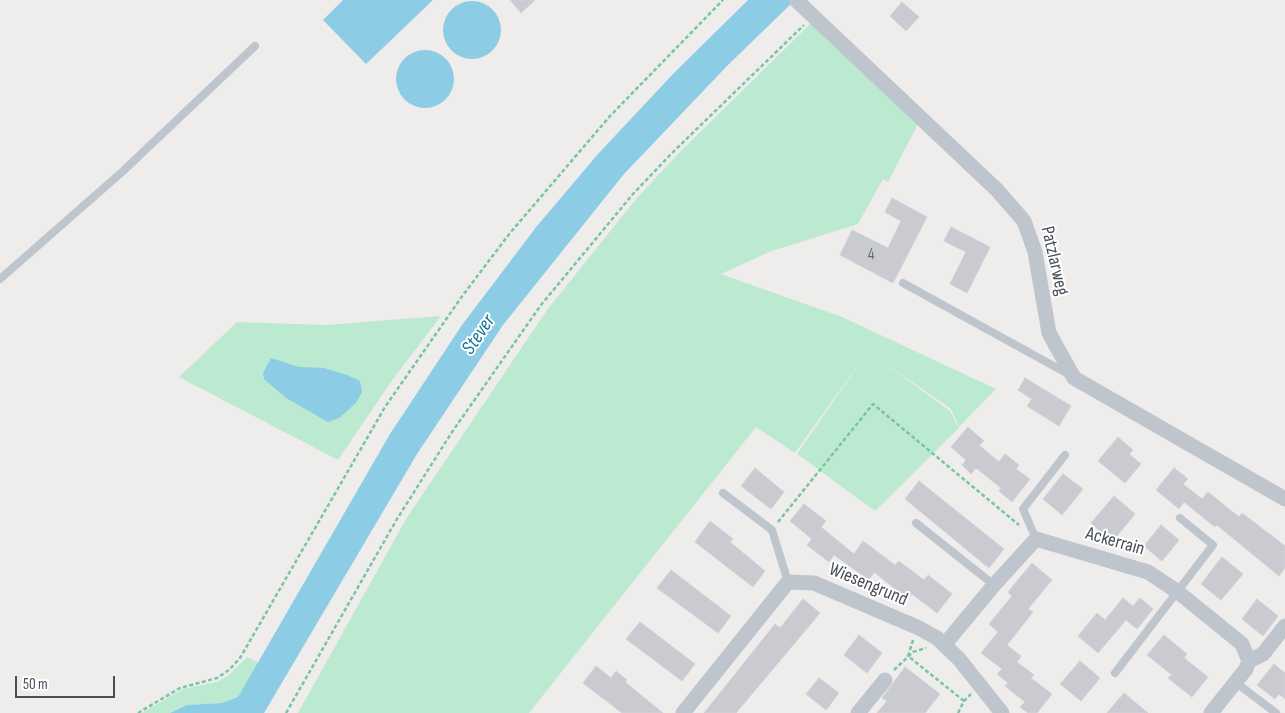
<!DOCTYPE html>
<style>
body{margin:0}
#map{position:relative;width:1285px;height:713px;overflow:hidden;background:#efecec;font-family:"Sofia Sans Condensed",sans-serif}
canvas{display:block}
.scale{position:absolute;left:15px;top:676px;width:100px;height:22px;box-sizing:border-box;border:2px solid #464e58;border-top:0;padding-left:6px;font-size:15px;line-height:18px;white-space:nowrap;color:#464e58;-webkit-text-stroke:4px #fff;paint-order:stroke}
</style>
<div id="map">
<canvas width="1285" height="713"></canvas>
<div class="scale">50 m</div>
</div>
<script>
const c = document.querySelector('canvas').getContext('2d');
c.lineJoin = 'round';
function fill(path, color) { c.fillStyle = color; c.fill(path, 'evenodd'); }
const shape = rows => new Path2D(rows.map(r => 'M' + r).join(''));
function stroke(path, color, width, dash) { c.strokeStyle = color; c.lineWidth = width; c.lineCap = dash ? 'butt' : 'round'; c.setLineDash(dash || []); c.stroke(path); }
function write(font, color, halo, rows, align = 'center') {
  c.font = font + ' "Sofia Sans Condensed",sans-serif'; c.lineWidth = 4; c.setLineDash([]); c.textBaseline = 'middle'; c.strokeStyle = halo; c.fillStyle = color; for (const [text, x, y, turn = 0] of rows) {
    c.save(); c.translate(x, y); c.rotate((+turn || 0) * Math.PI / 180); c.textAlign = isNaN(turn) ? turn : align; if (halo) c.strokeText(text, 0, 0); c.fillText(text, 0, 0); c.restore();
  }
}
const green = shape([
 [811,23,918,124,888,182,883,179,858,224,769,252,721,274,842,317,996,389,959,427,951,409,880,360,950,411,959,428,875,511,797,454,868,351,795,453,756,427,529,713,298,713,406,519,547,310,636,199,677,155],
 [441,316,393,379,338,460,179,377,237,322,325,325],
 [247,657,259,663,238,698,222,703,187,705,170,713,142,713,183,689,217,682,228,676]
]);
const water = shape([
 [343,0,433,0,366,64,323,20],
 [748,0,795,0,727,66,624,174,503,325,417,454,264,713,170,713,187,705,222,703,238,697,390,434,462,325,537,226,598,154,674,73],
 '443 30a29 29 0 1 1 58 0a29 29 0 1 1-58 0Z',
 '396 79a29 29 0 1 1 58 0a29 29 0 1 1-58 0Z',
 [271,358,299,367,324,368,347,375,360,381,362,392,356,403,339,418,328,422,286,398,264,379,263,373]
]);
const building = shape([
 [510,0,535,0,521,13,510,0],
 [902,2,919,17,906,31,890,16,902,2],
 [892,198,927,217,893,283,840,255,852,230,888,248,901,221,885,212,892,198],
 [951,227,990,247,967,293,950,284,966,252,944,241,951,227],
 [1025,378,1071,406,1059,426,1027,406,1032,399,1018,390,1025,378],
 [968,427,984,441,979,445,999,462,1005,454,1019,465,1016,469,1030,479,1012,502,999,491,1001,488,976,468,971,474,962,465,966,460,951,447,968,427],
 [1118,437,1133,450,1129,454,1141,464,1125,483,1098,461,1118,437],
 [755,468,784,492,771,509,741,486,755,468],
 [1174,468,1188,479,1183,484,1202,499,1208,492,1239,517,1242,513,1285,546,1285,568,1279,576,1217,525,1215,527,1184,502,1179,509,1156,490,1174,468],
 [1063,474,1083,489,1062,515,1043,499,1063,474],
 [919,481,1004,549,989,568,905,499,919,481],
 [1114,496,1135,514,1112,542,1091,523,1114,496],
 [804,504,826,521,821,527,854,554,863,541,895,565,899,561,924,580,928,575,952,594,937,613,912,594,908,599,874,572,869,580,834,555,829,562,807,545,812,539,790,521,804,504],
 [710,521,733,539,730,542,765,571,753,587,695,542,710,521],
 [1161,525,1179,540,1162,561,1144,546,1161,525],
 [1222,557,1243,574,1221,600,1201,584,1222,557],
 [1032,563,1052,580,1028,609,1033,612,1007,645,1021,656,1017,662,1034,675,1031,678,1052,694,1037,713,1028,713,1020,707,1025,702,1005,686,1008,683,997,674,1002,669,981,653,998,632,989,624,1012,596,1008,592,1032,563],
 [671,570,731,616,718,633,657,588,671,570],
 [1123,598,1133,606,1140,598,1153,609,1137,629,1126,620,1098,653,1078,636,1097,613,1105,620,1123,598],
 [803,599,820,613,736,713,704,713,775,624,780,628,803,599],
 [1257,599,1278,616,1263,636,1242,619,1257,599],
 [640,622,695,664,682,681,626,639,640,622],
 [859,635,882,653,867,673,844,655,859,635],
 [1164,635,1187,654,1184,658,1208,677,1192,697,1168,678,1172,675,1147,655,1164,635],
 [1080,661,1100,678,1081,701,1060,684,1080,661],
 [1274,664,1285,673,1285,699,1279,694,1275,699,1257,685,1274,664],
 [596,666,611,678,616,671,627,680,625,682,663,713,622,713,583,683,596,666],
 [905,667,940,694,925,713,877,713,887,701,882,698,905,667],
 [819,678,839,693,826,710,806,694,819,678],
 [1124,693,1148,713,1107,713,1124,693]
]);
const path = shape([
 [778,522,873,404,1019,525],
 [913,640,908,656,964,701],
 [894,670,913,652,926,648],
 [138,713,180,688,217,678,229,670,240,658,385,407,463,295,510,233,610,116,723,0],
 [286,713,397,519,452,432,541,305,633,194,673,152,804,25],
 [958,713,964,701,971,694]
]);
const service = shape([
 [0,279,122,172,255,46],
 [903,283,1070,375],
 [723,493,772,530,788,582],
 [916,523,994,585],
 [1036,539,1023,509,1065,455],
 [1115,673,1213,545,1180,518],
 [1235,682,1276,713]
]);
const minor = shape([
 [796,0,997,190,1024,221,1035,252,1049,333,1074,378,1285,499],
 [945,644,994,585,1036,539,1148,572,1178,592,1242,644,1249,661,1246,669,1211,713],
 [1249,661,1263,654,1285,626],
 [683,713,788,582,814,583,919,628,937,638,959,659,1002,713],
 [858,713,885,680]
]);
const numberNames = [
 ["4",871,255]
];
const streetNames = [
 ["Patzlarweg",1054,261,77],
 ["Ackerrain",1115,542,16],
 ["Wiesengrund",868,585,23]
];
const waterNames = [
 ["Stever",479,335,-56]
];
fill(green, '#bcead1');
fill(water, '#8ccce4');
fill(building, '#cacbd1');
stroke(building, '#d0d2d7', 1);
stroke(path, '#77c5a4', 2.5, [4, 2.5]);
stroke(service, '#bec5cd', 8);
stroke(minor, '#bec5cd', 15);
write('16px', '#676d76', null, numberNames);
write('19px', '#464e58', '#fff', streetNames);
write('italic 20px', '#17759a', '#fff', waterNames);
</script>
